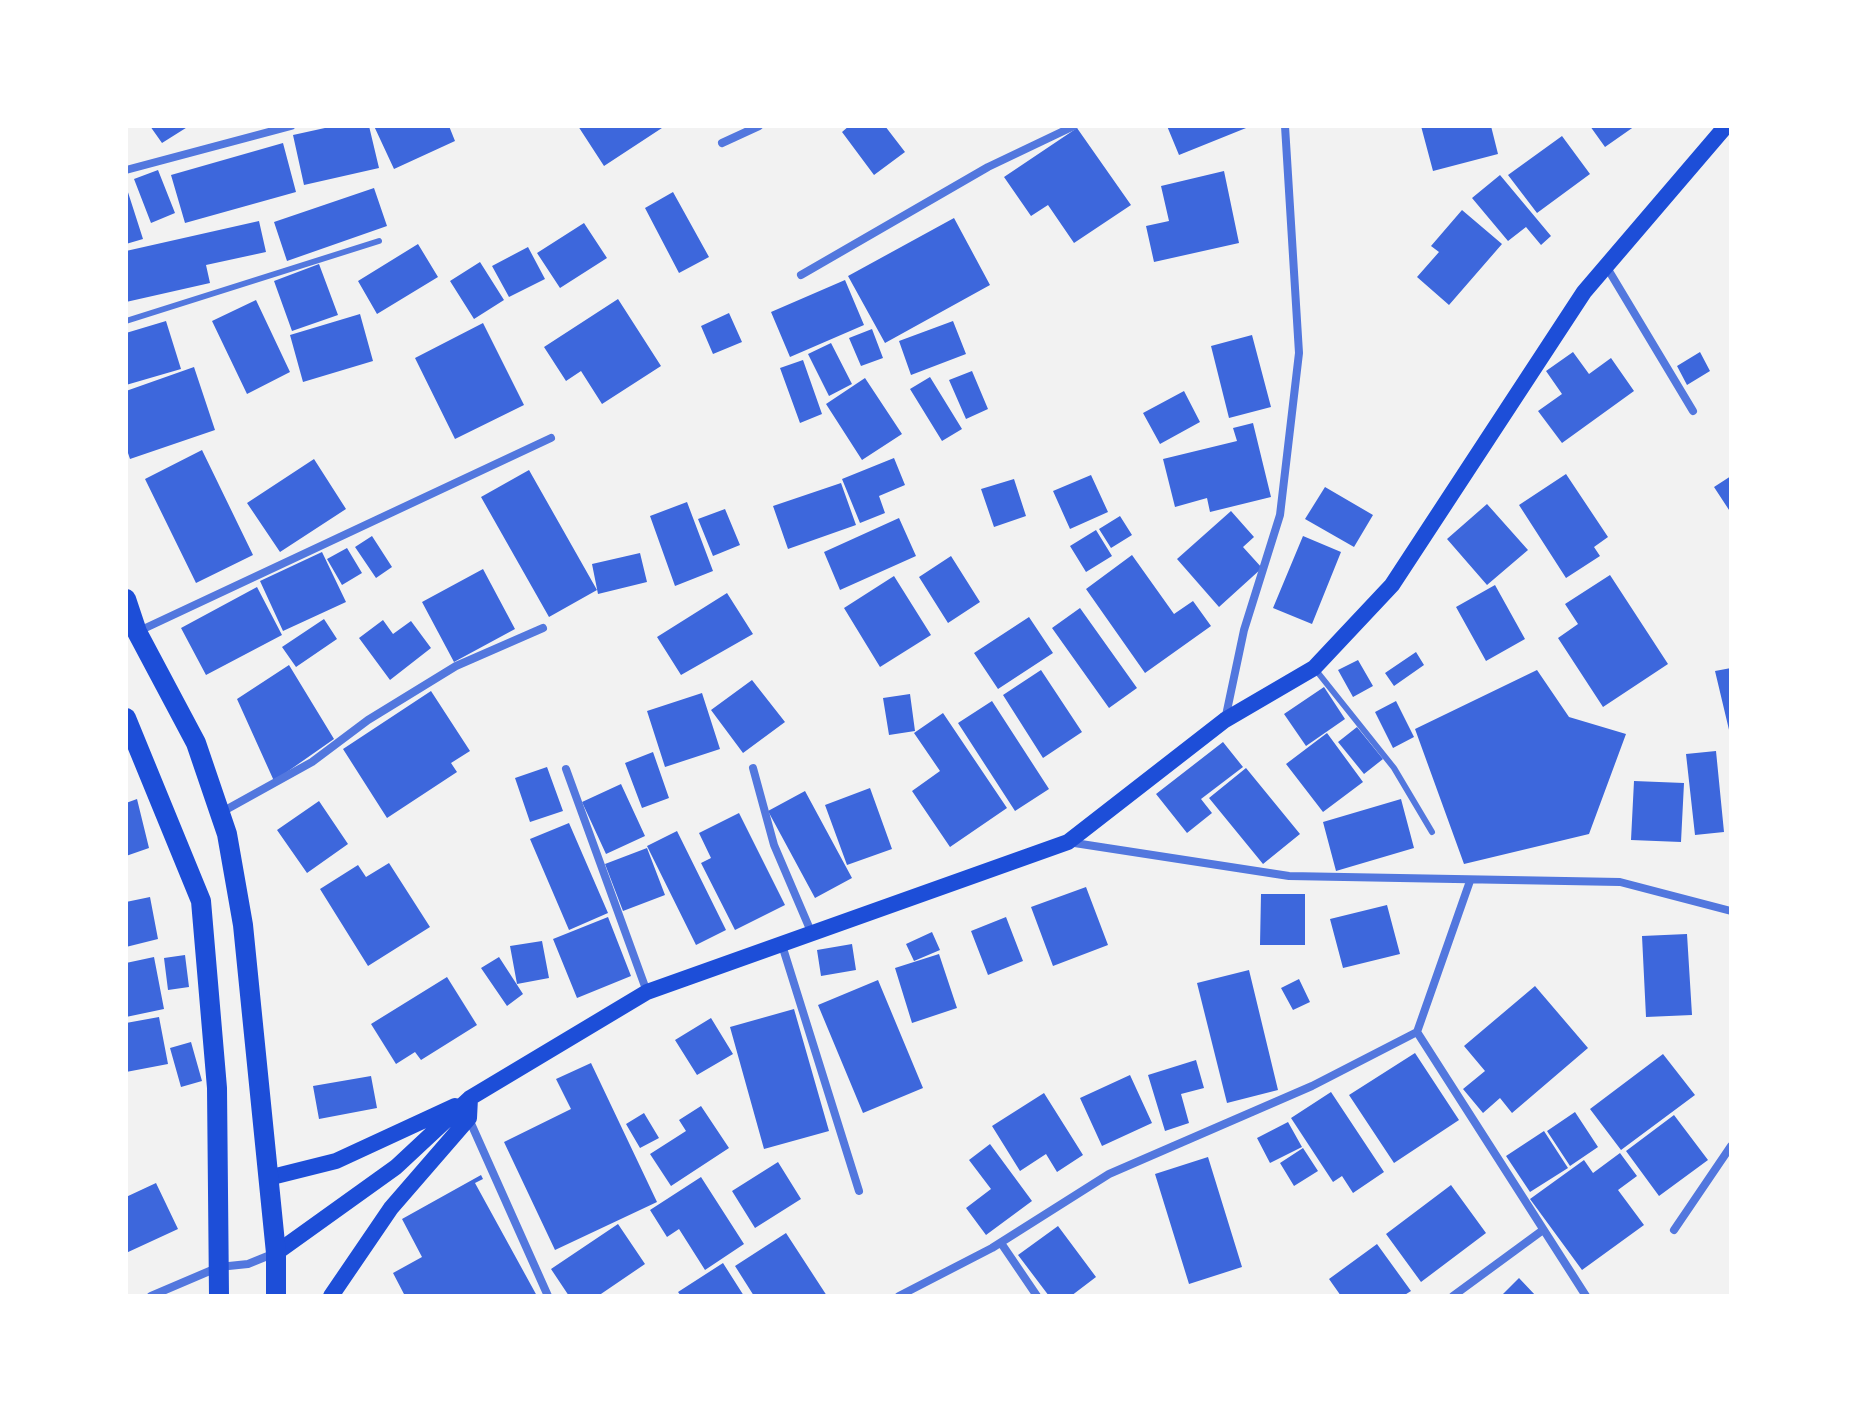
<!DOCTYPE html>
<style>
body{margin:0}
#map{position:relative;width:1857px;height:1422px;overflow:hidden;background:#f2f2f2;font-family:"Roboto Condensed",sans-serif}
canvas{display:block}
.frame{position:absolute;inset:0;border:128px solid #fff;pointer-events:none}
</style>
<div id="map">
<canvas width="1857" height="1422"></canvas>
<div class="frame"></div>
</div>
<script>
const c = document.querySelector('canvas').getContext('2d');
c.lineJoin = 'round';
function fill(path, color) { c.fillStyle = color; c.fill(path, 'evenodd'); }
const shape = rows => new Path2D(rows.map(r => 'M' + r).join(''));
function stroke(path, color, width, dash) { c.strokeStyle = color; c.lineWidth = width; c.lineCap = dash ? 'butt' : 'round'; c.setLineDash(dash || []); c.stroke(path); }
const building = shape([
 [150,126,189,126,162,143],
 [334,126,369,126,379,168,304,185,293,135],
 [374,126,449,126,455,141,394,169],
 [578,126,665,126,604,166],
 [849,126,885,126,905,152,874,175,842,132],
 [1167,126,1251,126,1179,155],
 [1421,126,1491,126,1498,154,1433,171],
 [1590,126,1635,126,1605,147],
 [1077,128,1131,205,1074,243,1048,205,1031,216,1004,177],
 [1562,136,1590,174,1537,213,1508,175],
 [283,143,296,192,185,223,171,175],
 [158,170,175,213,151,223,134,179],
 [1224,171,1239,243,1154,262,1146,226,1169,221,1161,186],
 [1500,175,1551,236,1541,245,1526,227,1508,241,1472,198],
 [126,186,143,239,126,244],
 [374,188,387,226,287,261,274,222],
 [673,192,709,257,679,273,645,208],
 [1462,210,1502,244,1449,305,1417,277,1439,252,1431,246],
 [954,218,990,285,885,343,848,276],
 [259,221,266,252,206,265,210,283,126,302,126,251],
 [584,223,607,258,560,288,537,253],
 [418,244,438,277,377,314,358,281],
 [528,247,545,279,509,297,492,266],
 [480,262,504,300,474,319,450,281],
 [319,264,338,315,292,331,274,281],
 [845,280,864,325,790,357,771,312],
 [618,299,661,366,602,404,581,371,566,381,544,347],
 [256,300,290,372,247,394,212,321],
 [729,313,742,342,713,354,701,326],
 [360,314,373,361,303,382,290,335],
 [166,321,181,369,126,385,126,333],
 [953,321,966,354,911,375,899,341],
 [483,323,524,405,455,439,415,358],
 [872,329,883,358,861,366,849,338],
 [1252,335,1271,407,1229,418,1211,346],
 [831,343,852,384,829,396,808,354],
 [1573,352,1589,374,1611,358,1634,391,1562,443,1538,411,1562,394,1546,371],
 [1700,352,1710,371,1687,385,1677,366],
 [803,360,822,414,800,423,780,368],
 [194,367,215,430,130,459,126,447,126,391],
 [972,371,988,409,966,419,949,380],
 [930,377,962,429,942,441,910,389],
 [865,378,902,434,862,460,826,404],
 [1184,391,1200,422,1160,444,1143,413],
 [1253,423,1271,497,1210,512,1207,498,1175,507,1163,459,1237,441,1233,428],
 [202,450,253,555,196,583,145,479],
 [894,458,905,485,879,496,885,513,860,523,842,479],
 [314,459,346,509,280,552,247,503],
 [529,470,597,590,549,617,481,497],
 [1566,474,1608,537,1594,547,1600,556,1566,578,1519,505],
 [1091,475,1108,512,1070,529,1053,491],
 [1731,476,1731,513,1714,487],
 [1014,479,1026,516,994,527,981,489],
 [841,483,856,525,788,549,773,506],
 [1325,487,1373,515,1354,547,1305,519],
 [687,502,713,571,675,586,650,516],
 [1487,504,1528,550,1487,585,1447,539],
 [725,509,740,545,713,556,698,519],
 [1231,511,1254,537,1243,547,1262,568,1219,607,1177,559],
 [1120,516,1132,535,1111,548,1099,529],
 [899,518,916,556,840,590,824,552],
 [1096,530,1112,556,1086,572,1070,546],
 [372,536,392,567,376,578,355,547],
 [1303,536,1341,552,1312,624,1273,608],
 [347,548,362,573,342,585,327,559],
 [322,552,346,602,283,631,260,581],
 [640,553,647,582,598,594,592,564],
 [1132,555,1174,614,1193,601,1211,626,1145,673,1086,589],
 [951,556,980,602,948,623,919,577],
 [483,569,515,629,454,662,422,602],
 [1610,575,1668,664,1603,707,1558,638,1578,624,1565,604],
 [894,576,931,635,880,667,844,608],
 [1495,585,1525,639,1486,661,1456,607],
 [257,587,282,635,206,675,181,628],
 [727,593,753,634,681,675,657,637],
 [1080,608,1137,688,1109,708,1052,628],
 [1029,617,1053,653,998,689,974,653],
 [324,619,337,639,296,667,282,647],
 [383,620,393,634,411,621,431,648,390,680,359,638],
 [1416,652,1424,665,1394,686,1385,673],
 [1358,660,1373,686,1353,697,1338,670],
 [289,665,334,739,274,781,237,699],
 [1731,668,1731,734,1730,734,1715,671],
 [1041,670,1082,732,1043,758,1003,695],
 [1537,670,1569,717,1626,734,1589,834,1464,864,1415,729],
 [752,680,785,722,743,753,711,710],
 [1324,687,1345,719,1306,746,1284,714],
 [431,691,470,751,451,763,457,772,387,818,343,749],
 [702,693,720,749,665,767,647,711],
 [910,694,915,731,889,735,883,698],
 [992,701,1049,789,1015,811,958,723],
 [1396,701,1414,737,1393,748,1375,712],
 [943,713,1007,808,950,847,912,791,940,771,914,733],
 [1357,727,1383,759,1364,774,1338,742],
 [1327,733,1363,782,1323,812,1286,764],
 [1223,742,1243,767,1201,799,1212,813,1187,833,1156,794],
 [1716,751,1724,832,1695,835,1686,754],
 [653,752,669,798,642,808,625,763],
 [547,767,563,811,530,822,515,778],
 [1246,768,1300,834,1263,864,1209,798],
 [1634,781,1684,783,1681,842,1631,840],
 [621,784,645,836,606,854,582,802],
 [870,788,892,849,847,865,825,805],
 [805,791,852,878,815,898,768,811],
 [137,799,149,848,126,856,126,803],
 [1401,799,1414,848,1336,871,1323,822],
 [319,801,348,844,307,873,277,830],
 [739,813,785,905,735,930,701,863,711,858,699,833],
 [569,823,608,913,569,930,530,839],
 [677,831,726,930,696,945,647,846],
 [647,848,665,895,623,911,605,864],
 [389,863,430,927,368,966,320,889,358,865,366,877],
 [1086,887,1108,945,1053,966,1031,907],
 [1261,894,1305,894,1305,945,1260,945],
 [150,897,158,939,126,947,126,902],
 [1387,905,1400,954,1343,968,1330,919],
 [608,917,631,976,577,998,553,939],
 [1006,917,1023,961,988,975,971,931],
 [932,932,940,950,914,961,906,944],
 [1687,934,1692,1015,1646,1017,1642,936],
 [542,941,549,978,517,984,510,946],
 [852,944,856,970,821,976,817,950],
 [939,954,957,1008,912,1023,895,968],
 [185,955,189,987,168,990,164,958],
 [154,957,164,1009,126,1017,126,963],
 [499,957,523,994,507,1006,481,968],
 [1249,970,1278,1090,1227,1103,1197,983],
 [447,977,477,1025,421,1060,415,1052,396,1064,371,1024],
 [1299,979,1310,1002,1293,1010,1281,988],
 [878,980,923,1088,863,1113,818,1005],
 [1535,986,1588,1048,1512,1113,1500,1098,1483,1113,1463,1089,1485,1071,1464,1046],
 [794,1009,829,1131,764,1149,730,1027],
 [159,1017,168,1064,126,1072,126,1023],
 [711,1018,733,1054,697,1075,675,1040],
 [191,1042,202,1081,181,1087,170,1048],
 [1415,1053,1459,1120,1394,1163,1349,1095],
 [1663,1054,1695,1095,1621,1150,1590,1109],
 [1196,1060,1204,1088,1181,1094,1189,1123,1165,1131,1148,1075],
 [591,1063,657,1202,555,1250,504,1142,571,1109,556,1079],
 [1130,1075,1152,1123,1102,1146,1080,1098],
 [371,1076,377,1108,319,1119,313,1086],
 [1331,1092,1384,1172,1353,1193,1342,1176,1333,1182,1291,1118],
 [1044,1093,1083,1155,1057,1172,1046,1154,1020,1171,992,1126],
 [701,1106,729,1148,671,1186,650,1154,686,1131,679,1120],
 [1575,1112,1598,1147,1570,1166,1547,1131],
 [644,1113,659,1138,640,1148,626,1124],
 [1674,1115,1708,1160,1659,1196,1626,1151],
 [1288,1122,1302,1147,1270,1163,1257,1138],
 [1544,1131,1568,1168,1530,1192,1506,1156],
 [990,1144,1032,1201,986,1235,966,1208,991,1189,969,1160],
 [1303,1148,1318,1171,1294,1186,1280,1163],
 [1620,1153,1637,1176,1618,1190,1644,1225,1582,1270,1530,1199,1584,1160,1593,1173],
 [1208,1157,1242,1267,1189,1284,1155,1174],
 [778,1162,801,1199,755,1228,732,1191],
 [481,1175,483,1179,475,1183,537,1296,405,1296,393,1273,422,1257,402,1219],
 [701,1177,744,1244,705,1270,679,1229,667,1237,650,1210],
 [156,1183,178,1229,126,1253,126,1197],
 [1451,1185,1486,1233,1421,1282,1386,1234],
 [618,1224,645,1264,598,1296,569,1296,551,1269],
 [1058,1226,1096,1277,1071,1296,1049,1296,1018,1255],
 [786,1233,827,1296,754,1296,735,1266],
 [1377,1244,1411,1291,1403,1296,1341,1296,1329,1279],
 [723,1263,744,1296,681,1296,678,1292],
 [1519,1278,1536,1296,1501,1296]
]);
const service = shape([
 [126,321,379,241],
 [1315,669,1394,768,1432,832]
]);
const minor = shape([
 [722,143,759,126],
 [126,170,291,126],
 [1606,266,1693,411],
 [801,275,988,167,1074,126],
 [139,631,551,438],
 [1225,720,1244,630,1280,515,1299,353,1285,126],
 [753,768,774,845,812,934],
 [566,769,647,992],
 [220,813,312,762,368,720,456,666,543,628],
 [1068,842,1289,876,1620,882,1731,911],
 [782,945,859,1191],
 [1417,1032,1586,1296],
 [469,1119,548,1296],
 [1674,1230,1731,1146],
 [1001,1243,1037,1296],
 [151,1296,219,1267,248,1264,275,1253],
 [899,1296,992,1248,1109,1174,1312,1086,1417,1032,1470,881],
 [1453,1296,1543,1230]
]);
const secondary = shape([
 [268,1178,336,1161,455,1106],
 [276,1253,396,1167,470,1098,647,992,1068,842,1225,720,1314,668,1392,585,1584,292,1726,126],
 [331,1296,391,1208,469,1118,470,1098]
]);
const primary = shape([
 [126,599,137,632,196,743,227,834,243,925,276,1253,276,1296],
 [126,718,201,901,217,1088,219,1296]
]);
fill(building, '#3d67dc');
stroke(service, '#5277de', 6);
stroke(minor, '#5277de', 8);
stroke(secondary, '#1d4ed8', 16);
stroke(primary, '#1d4ed8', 20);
</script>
